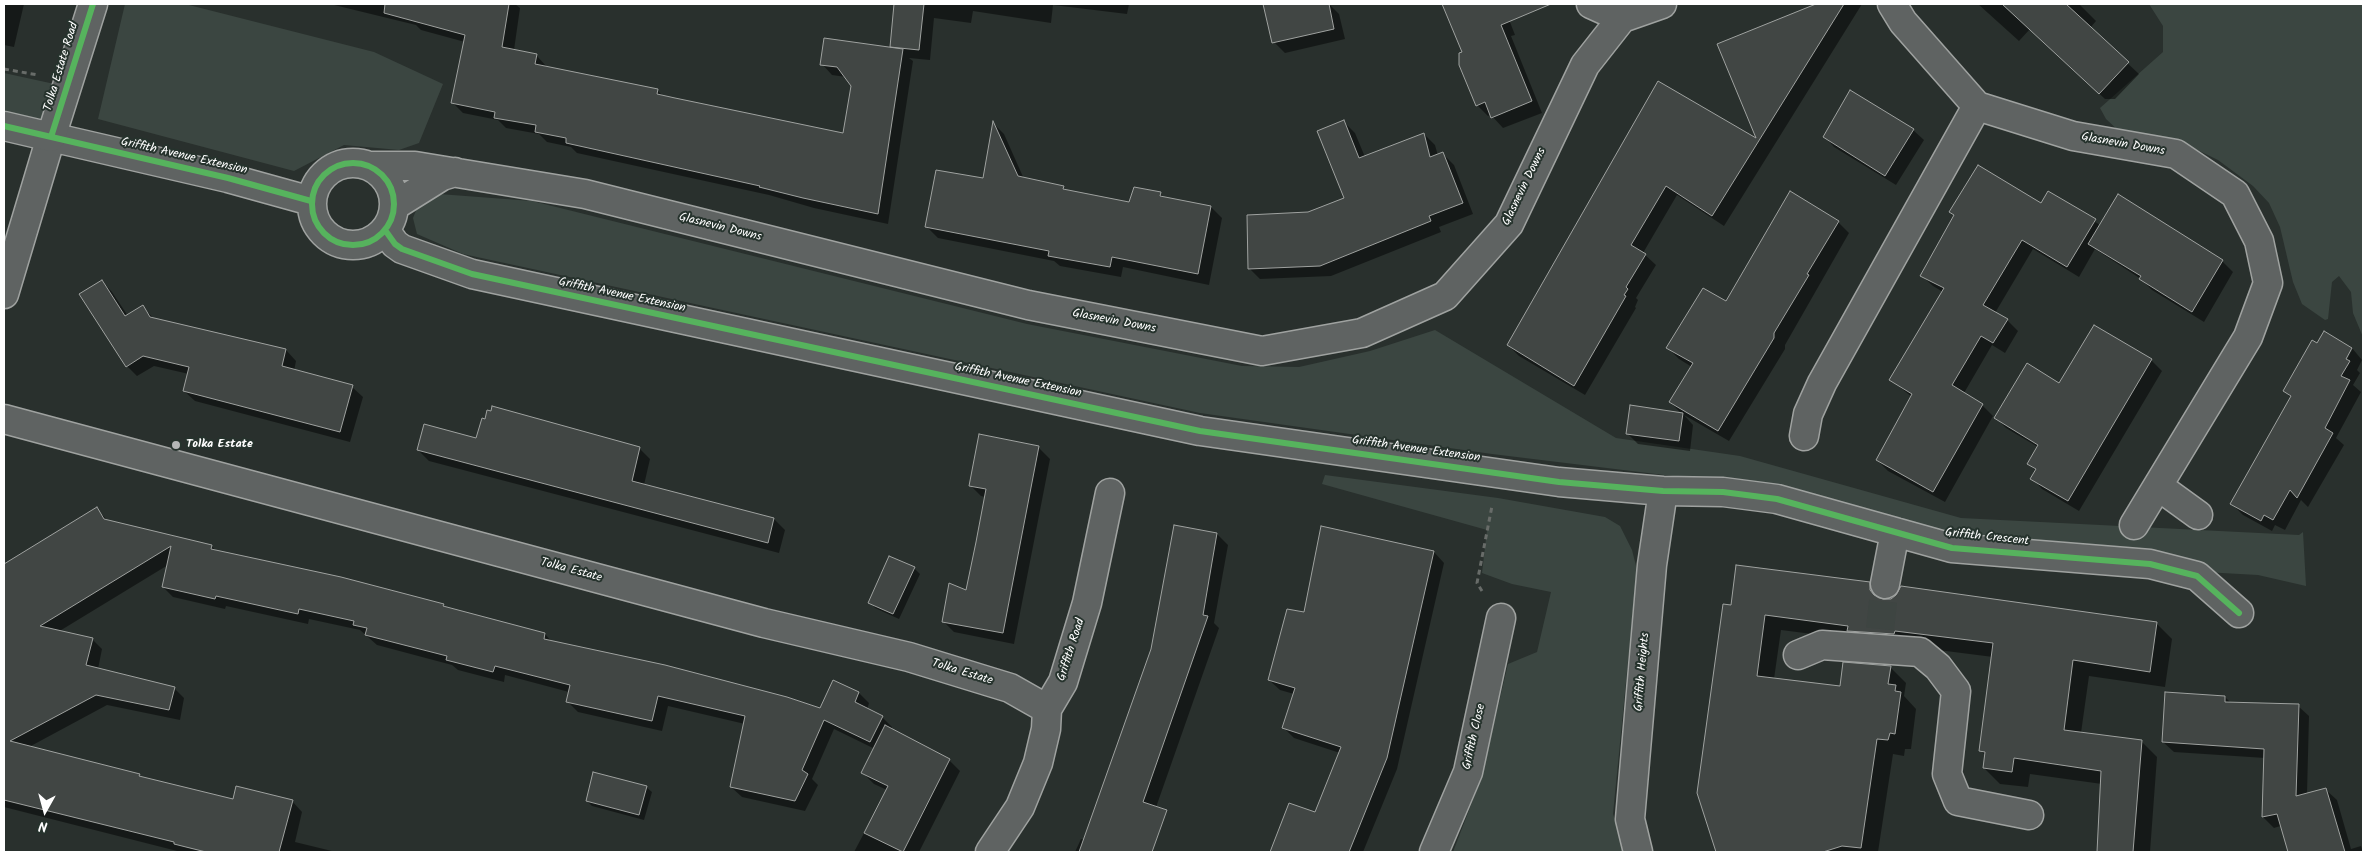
<!DOCTYPE html>
<style>
body{margin:0}
#map{position:relative;width:2367px;height:856px;overflow:hidden;background:#29302d;font-family:Kalam,sans-serif}
canvas{display:block}
.frame{position:absolute;inset:0;border:5px solid #fff;pointer-events:none}
.north{position:absolute;left:20px;top:786px;width:50px;height:50px;-webkit-text-stroke:4px #26332d;paint-order:stroke;rotate:187deg;font-size:14px;font-weight:700;line-height:20px;text-align:center;color:#fff}
.north::after{content:'';display:block;margin:auto;width:18px;height:22px;background:#fff;clip-path:polygon(50% 0,100% 100%,50% 72%,0 100%)}
</style>
<div id="map">
<canvas width="2367" height="856"></canvas>
<div class="frame"></div>
<div class="north">N</div>
</div>
<script>
const c = document.querySelector('canvas').getContext('2d');
c.lineJoin = 'round';
function fill(path, color) { c.fillStyle = color; c.fill(path, 'evenodd'); }
const shape = rows => new Path2D(rows.map(r => 'M' + r).join(''));
function stroke(path, color, width, dash) { c.strokeStyle = color; c.lineWidth = width; c.lineCap = dash ? 'butt' : 'round'; c.setLineDash(dash || []); c.stroke(path); }
function write(font, color, halo, rows, align = 'center') {
  c.font = font + ' Kalam,sans-serif'; c.lineWidth = 4; c.setLineDash([]); c.textBaseline = 'middle'; c.strokeStyle = halo; c.fillStyle = color; for (const [text, x, y, turn = 0] of rows) {
    c.save(); c.translate(x, y); c.rotate((+turn || 0) * Math.PI / 180); c.textAlign = isNaN(turn) ? turn : align; if (halo) c.strokeText(text, 0, 0); c.fillText(text, 0, 0); c.restore();
  }
}
const green = shape([
 [125,4,185,4,374,52,443,84,419,143,399,150,344,145,294,171,98,119],
 [2149,4,2363,4,2363,337,2353,313,2351,292,2339,276,2332,282,2328,319,2325,320,2302,304,2293,282,2280,227,2269,203,2253,186,2218,160,2183,143,2122,134,2106,119,2100,108,2163,52,2163,26],
 [4,73,59,85,42,136,4,126],
 [439,194,532,201,1027,324,1242,366,1299,367,1370,351,1435,330,1616,438,1740,456,1961,518,2299,535,2303,532,2306,586,2258,575,2204,572,1959,538,1738,484,1492,454,1200,413,463,254,417,234,413,218,419,203],
 [1325,475,1498,498,1605,517,1620,526,1632,550,1637,570,1613,814,1626,852,1453,852,1481,779,1508,664,1537,652,1551,592,1512,584,1482,573,1487,530,1322,484]
]);
const shadow = shape([
 [4,4,24,4,14,47,4,45],
 [330,4,515,4,520,8,514,50,536,55,547,67,657,90,664,97,844,135,852,85,846,77,832,75,822,64,894,49,891,46,895,4,1129,4,1127,14,1053,5,1051,23,973,11,971,23,934,18,930,60,909,58,913,61,888,224,814,208,769,195,577,153,571,147,547,142,539,134,506,128,498,120,463,113,452,102,465,42,421,30,416,25],
 [1265,4,1313,4,1313,6,1329,4,1339,14,1345,39,1285,53,1274,42],
 [1443,4,1503,4,1515,35,1511,36,1542,113,1503,128,1491,115,1488,116,1477,105,1463,53],
 [1819,4,1862,4,1724,226,1677,195,1643,253,1656,265,1636,298,1638,300,1635,307,1636,308,1585,395,1519,356,1508,345,1659,83,1758,141,1719,44],
 [1978,4,2079,4,2096,21,2090,28,2139,74,2115,99,2105,99,2030,29,2019,41],
 [1344,122,1355,133,1365,157,1424,134,1435,145,1438,156,1443,154,1454,165,1473,214,1439,227,1441,232,1331,276,1260,279,1249,268,1309,213,1346,199],
 [994,124,1004,134,1024,179,1063,187,1066,190,1130,203,1160,193,1165,199,1211,207,1222,218,1209,285,1123,267,1121,277,1060,266,1054,261,938,238,927,227,984,180],
 [1913,130,1924,140,1896,185,1834,147,1824,136],
 [2048,192,2100,225,2118,196,2222,261,2233,272,2204,322,2152,290,2141,279,2095,249,2079,277,2033,249,1995,313,2007,320,2018,331,2005,353,1992,345,1964,393,1982,405,1993,416,1945,502,1888,471,1877,460,1912,397,1891,380,1943,292,1933,286,1922,276,1955,216,1951,212,2041,205],
 [1838,222,1849,233,1785,345,1785,349,1729,441,1684,415,1693,425,1690,451,1638,444,1627,433,1682,414,1670,402,1692,367,1679,359,1668,348],
 [102,281,112,292,128,316,143,307,154,319,286,350,296,361,294,371,352,387,363,397,350,442,195,401,184,391,189,374,154,366,137,376,127,366],
 [2094,326,2151,360,2162,371,2079,511,2042,489,2032,478,2036,471,2028,463,2038,447,2006,428,1995,417,2059,385],
 [2318,345,2352,348,2362,360,2357,370,2360,373,2353,385,2361,392,2336,438,2344,445,2308,507,2301,500,2285,530,2275,525,2272,531,2243,515,2232,504,2291,398,2285,391],
 [2349,350,2352,350,2344,365],
 [486,421,639,448,650,459,644,485,774,519,785,530,779,553,429,461,418,450,477,440],
 [980,436,1039,448,1050,459,1014,644,954,632,943,621,967,592,985,497,981,496,970,485],
 [97,509,108,521,211,546,217,551,443,605,447,609,545,634,552,642,821,710,834,682,859,693,869,703,867,710,882,717,892,727,891,730,949,760,960,771,919,852,854,852,887,790,874,784,863,773,875,749,834,729,812,779,818,785,805,811,742,797,731,787,745,724,668,706,662,731,578,712,567,701,569,692,505,675,504,682,458,670,452,665,377,645,360,630,309,619,308,624,226,606,225,609,173,597,163,587,168,565,58,632,92,639,102,649,98,669,174,688,184,698,180,720,107,705,29,747,139,775,143,779,234,800,292,801,302,812,295,842,336,852,181,852,4,807,4,566],
 [1322,527,1434,552,1444,563,1397,769,1363,852,1271,852,1290,804,1316,814,1340,753,1294,738,1283,727,1294,694,1280,690,1269,680,1305,614],
 [1217,534,1228,545,1214,623,1219,628,1154,813,1156,815,1138,852,1075,852,1081,839,1085,840],
 [914,568,920,574,899,619,875,608,870,602],
 [1869,583,1885,599,2156,623,2172,639,2165,687,2089,676,2081,733,2141,741,2157,757,2150,852,2098,852,2102,784,2030,774,2028,787,2000,784,1984,768,1986,756,1980,750,1993,657,1781,630,1774,679,1841,688,1890,667,1906,683,1904,696,1916,709,1911,749,1905,749,1904,756,1893,754,1878,852,1716,852,1699,793,1732,606],
 [2225,697,2231,703,2298,706,2309,716,2307,794,2326,790,2337,800,2351,849,2361,846,2363,852,2301,852,2293,822,2274,828,2263,817,2265,758,2174,752,2163,742],
 [646,787,652,792,644,820,592,806,587,801]
]);
const building = shape([
 [385,4,509,4,502,47,537,54,535,64,658,89,657,94,675,98,843,133,851,86,837,67,820,65,824,38,903,49,878,214,803,198,759,187,760,186,566,143,566,138,535,132,536,125,494,118,495,112,451,103,465,35,384,13,385,4],
 [894,4,924,4,919,50,890,47,894,4],
 [1263,4,1329,4,1334,29,1272,43,1263,4],
 [1442,4,1551,4,1501,25,1532,101,1491,118,1485,102,1476,106,1459,65,1459,53,1462,52,1442,4],
 [1816,4,1844,4,1712,216,1666,186,1631,245,1646,254,1626,287,1628,289,1624,295,1626,296,1574,386,1507,345,1658,81,1756,138,1717,44,1816,4],
 [2002,4,2066,4,2129,62,2099,94,2002,4],
 [1850,90,1914,129,1885,176,1823,137,1850,90],
 [1344,120,1359,158,1424,133,1430,157,1443,152,1463,203,1429,216,1431,221,1320,266,1248,269,1247,215,1308,212,1344,198,1317,131,1344,120],
 [993,121,1018,176,1064,186,1063,189,1129,202,1134,187,1161,192,1160,196,1211,206,1198,274,1112,257,1110,267,1048,256,1049,251,925,227,936,170,983,178,993,121],
 [1978,165,2041,203,2048,191,2096,219,2067,267,2022,240,1983,305,2008,319,1993,343,1981,336,1952,385,1983,404,1933,492,1876,460,1912,394,1889,380,1944,288,1920,276,1954,215,1949,212,1978,165],
 [1790,191,1839,221,1807,274,1809,275,1774,333,1774,338,1718,431,1669,402,1693,363,1666,348,1703,288,1726,301,1790,191],
 [2118,194,2223,260,2192,312,2139,279,2141,276,2088,244,2118,194],
 [102,280,125,316,143,305,150,317,286,349,282,366,353,385,340,432,183,391,189,367,143,356,126,367,79,294,102,280],
 [2094,325,2152,359,2068,501,2030,479,2036,469,2027,464,2038,445,1994,418,2027,363,2059,383,2094,325],
 [2324,331,2352,348,2346,359,2350,361,2341,376,2350,380,2325,428,2333,433,2297,498,2290,490,2273,520,2264,515,2261,521,2230,504,2291,396,2283,391,2312,340,2317,343,2324,331],
 [1630,405,1683,413,1679,441,1626,434,1630,405],
 [492,406,640,447,632,481,774,518,768,543,417,450,424,424,476,438,482,418,485,419,487,410,491,411,492,406],
 [979,434,1039,446,1003,633,942,622,949,583,966,590,976,542,986,489,969,486,979,434],
 [97,507,104,519,212,545,211,549,341,577,444,604,443,606,545,633,544,639,665,665,787,697,820,708,833,680,859,692,855,702,883,716,870,742,824,720,802,770,808,774,795,801,730,787,745,716,658,696,652,721,566,702,570,685,495,666,493,672,446,660,447,656,365,635,367,628,353,625,354,621,299,609,298,614,216,596,215,599,162,587,171,546,40,626,93,638,86,665,175,687,169,710,96,695,10,741,140,774,139,776,233,799,236,786,293,800,279,852,206,852,174,844,174,842,4,800,4,564,97,507],
 [1174,525,1217,533,1203,615,1208,616,1143,802,1167,810,1152,852,1079,852,1151,649,1174,525],
 [1321,526,1434,551,1387,758,1349,852,1270,852,1289,803,1315,812,1341,747,1282,728,1295,688,1268,680,1287,609,1304,612,1321,526],
 [889,556,915,567,893,614,868,603,889,556],
 [1736,565,1870,582,1870,590,1874,595,1883,599,1891,599,1896,595,1901,586,2157,622,2150,672,2073,660,2064,730,2142,740,2133,852,2097,852,2101,771,2014,758,2012,772,1983,768,1985,752,1979,751,1993,643,1895,631,1894,634,1847,631,1848,626,1765,615,1757,676,1840,686,1843,662,1891,666,1888,684,1896,685,1895,691,1901,692,1895,734,1890,733,1888,740,1877,739,1861,848,1842,846,1823,852,1716,852,1697,793,1723,604,1731,605,1736,565],
 [2165,692,2225,696,2225,702,2299,704,2296,796,2326,788,2345,852,2288,852,2277,814,2262,817,2264,749,2162,742,2165,692],
 [885,725,950,759,903,852,864,833,888,786,861,773,885,725],
 [593,772,647,786,639,815,586,801,593,772]
]);
const minorTunnel = shape([
 [1880,629,1885,584]
]);
const path = shape([
 [4,69,38,75],
 [1482,591,1477,583,1492,506]
]);
const minor = shape([
 [1591,4,1622,18],
 [1892,4,1903,22,1977,106,2073,136,2176,154,2235,194,2259,241,2268,283,2248,337,2134,525],
 '312 204a41 41 0 1 1 82 0a41 41 0 1 1-82 0Z',
 [369,166,415,166,585,194,1028,305,1262,351,1362,333,1445,296,1509,224,1585,65,1622,18,1662,4],
 [394,206,442,176,455,172],
 [385,230,395,244,402,249,472,274,1200,431,1559,482,1663,491,1723,492,1777,499,1952,548,2150,564,2197,576,2239,613],
 [4,294,51,137,228,178,311,201],
 [4,419,764,623,909,657,1010,688,1047,709],
 [1804,436,1808,414,1822,383,1977,106],
 [2158,486,2198,515],
 [1885,584,1895,532],
 [1798,655,1822,645,1920,652,1938,667,1956,691,1947,774,1958,801,2029,815],
 [990,852,1020,807,1038,763,1046,729,1047,709,1063,682,1087,603,1110,493],
 [1434,852,1468,772,1501,618],
 [1638,852,1630,819,1652,565,1663,491]
]);
const major = shape([
 [4,126,51,137,93,4]
]);
const cycleway = shape([
 [4,126,228,178,311,201],
 [51,137,93,4],
 '312 204a41 41 0 1 1 82 0a41 41 0 1 1-82 0Z',
 [385,230,395,244,402,249,472,274,1200,431,1559,482,1663,491,1723,492,1777,499,1952,548,2150,564,2197,576,2239,613]
]);
const markers = [
 [176,445,5,"#b4b7b6"]
];
const streetNames = [
 ["Tolka Estate Road",62,67,-73],
 ["Glasnevin Downs",2123,145,10],
 ["Griffith Avenue Extension",184,157,13],
 ["Glasnevin Downs",1525,187,-64],
 ["Glasnevin Downs",720,228,14],
 ["Griffith Avenue Extension",622,296,12],
 ["Glasnevin Downs",1114,322,11],
 ["Griffith Avenue Extension",1018,381,12],
 ["Griffith Avenue Extension",1416,450,8],
 ["Griffith Crescent",1987,538,6],
 ["Tolka Estate",571,571,15],
 ["Griffith Road",1072,650,-72],
 ["Griffith Heights",1643,672,-85],
 ["Tolka Estate",962,673,17],
 ["Griffith Close",1475,737,-77]
];
const poiNames = [
 ["Tolka Estate",186,445]
];
fill(green, '#3b4641');
fill(shadow, '#0007');
fill(building, '#414644');
stroke(building, '#9fa2a0', 1);
stroke(minorTunnel, '#3e4542', 28, [28, 14]);
stroke(minor, '#9fa2a0', 31);
stroke(major, '#9fa2a0', 31);
stroke(path, '#686c69', 3, [5, 4]);
stroke(minor, '#5f6362', 28);
stroke(major, '#5f6362', 28);
stroke(cycleway, '#56b35d', 6);
for (const [x, y, r, color] of markers) { const dot = new Path2D(); dot.arc(x, y, r, 0, 2 * Math.PI); c.fillStyle = color; c.fill(dot); stroke(dot, '#26332d', 2); }
write('12px', '#fff', '#26332d', streetNames);
write('bold 12px', '#fff', '#26332d', poiNames, 'left');
</script>
